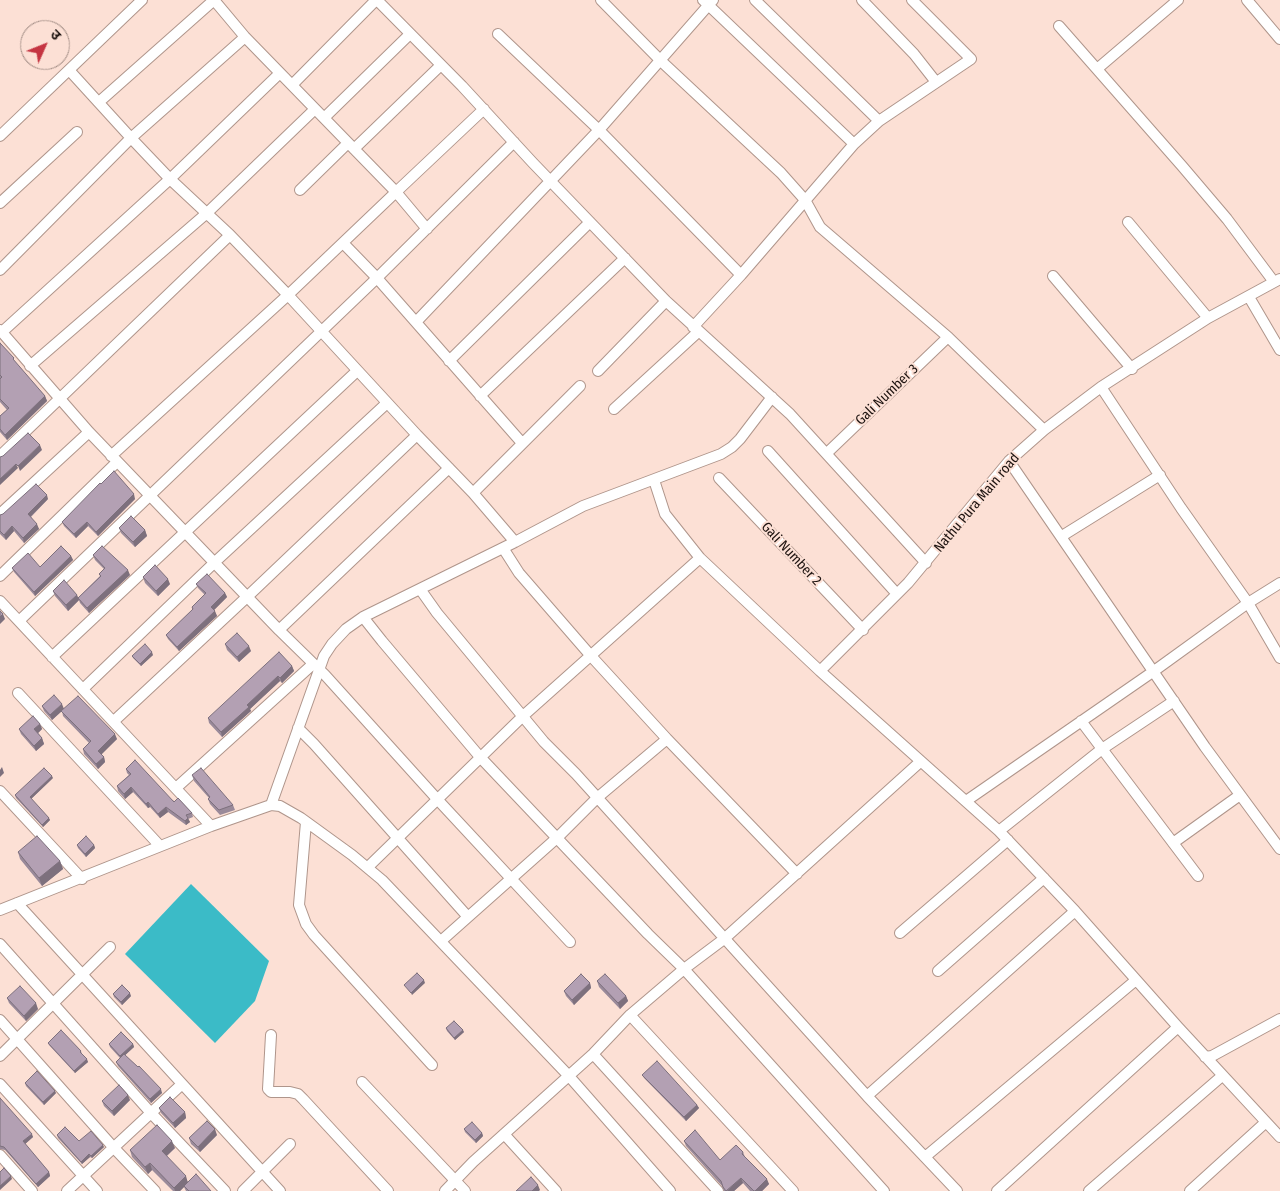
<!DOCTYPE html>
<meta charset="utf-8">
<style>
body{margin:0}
#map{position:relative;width:1280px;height:1191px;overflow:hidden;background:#fce0d5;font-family:"Fira Sans Condensed","Noto Sans Devanagari",sans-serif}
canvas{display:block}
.north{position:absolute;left:20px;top:20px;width:50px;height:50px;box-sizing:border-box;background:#fce0d5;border:1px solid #a38e86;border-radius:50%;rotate:46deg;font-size:14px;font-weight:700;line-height:20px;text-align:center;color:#1d1310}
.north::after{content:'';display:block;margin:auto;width:18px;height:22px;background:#c53542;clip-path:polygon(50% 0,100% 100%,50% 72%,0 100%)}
</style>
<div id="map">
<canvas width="1280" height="1191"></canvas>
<div class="north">उ</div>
</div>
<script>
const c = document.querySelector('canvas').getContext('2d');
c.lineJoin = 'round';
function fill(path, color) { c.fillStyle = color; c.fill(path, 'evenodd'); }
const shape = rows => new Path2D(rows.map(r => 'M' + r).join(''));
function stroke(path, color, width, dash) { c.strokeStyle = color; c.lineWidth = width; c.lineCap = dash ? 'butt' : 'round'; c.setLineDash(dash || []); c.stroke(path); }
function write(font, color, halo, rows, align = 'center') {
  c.font = font + ' "Fira Sans Condensed",sans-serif'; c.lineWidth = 4; c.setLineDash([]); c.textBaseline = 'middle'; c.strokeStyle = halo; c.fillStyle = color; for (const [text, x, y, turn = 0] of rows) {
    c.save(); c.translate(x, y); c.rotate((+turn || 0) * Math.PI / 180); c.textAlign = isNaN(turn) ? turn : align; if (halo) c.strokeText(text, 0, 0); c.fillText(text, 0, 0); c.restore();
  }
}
const water = shape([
 [191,884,269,961,255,1001,215,1043,125,954]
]);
const street = shape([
 [377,0,462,86,533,163,666,301,790,414,926,563],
 [601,0,661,61,781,173,805,200,820,227,948,337,1044,430],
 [703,0,854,144],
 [755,0,879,121],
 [862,0,914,54,936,82],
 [1247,0,1280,39],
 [1059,26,1182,166,1227,219,1274,282],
 [498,34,599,130,741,275],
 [1097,69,1178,0],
 [69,70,131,138,170,179,230,235,288,295,417,435,473,493,515,542],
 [292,85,376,0],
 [99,102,214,0],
 [324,118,410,34],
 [0,136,142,0],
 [354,149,441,65],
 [300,190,348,143],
 [0,203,77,132],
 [1128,222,1208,318],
 [427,229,396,192,484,109],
 [343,243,377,278,522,443],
 [0,270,131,138,245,37],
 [1053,276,1132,369],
 [1249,297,1280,350],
 [416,322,599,130,713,0],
 [693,327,741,275,854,144,879,121,971,59,912,0],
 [0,330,89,432,279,630,325,675,437,799,570,942],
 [2,332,170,179,280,73],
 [449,361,590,222],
 [30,366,207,213,315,109],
 [598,371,666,301],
 [1101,387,1181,508,1248,603,1280,658],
 [480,396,625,258],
 [614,409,698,332],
 [768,451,897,594],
 [827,453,948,337],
 [0,456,230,235],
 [111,456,288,295,396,192,245,37,214,0],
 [1009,461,1205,747,1280,849],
 [719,478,863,630],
 [654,480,665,514,700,558,820,671,999,831,1075,911,1178,1027,1280,1137],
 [473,493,580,386],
 [0,514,89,432],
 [1062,536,1160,475],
 [503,548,519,573,591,656,667,739,797,874],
 [0,576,117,462],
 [420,589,437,613,544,742,576,774,867,1096,957,1191],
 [0,601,211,826],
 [363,617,382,641,480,757,648,934,684,969,884,1191],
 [19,621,377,278,514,142],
 [279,630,449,468],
 [52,657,357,371],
 [820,671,908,583,1009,461,1044,430,1101,387,1208,318,1280,279],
 [83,689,215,562,387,403],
 [18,693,160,846],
 [114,721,248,596,417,435],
 [1081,721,1198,876],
 [298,728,314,744,468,917],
 [176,788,313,664],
 [0,791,82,879],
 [966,801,1154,671,1248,603,1280,583],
 [271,805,324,656,332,644,346,629,363,617,515,542,583,506,721,454,732,447,740,439,772,397],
 [306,822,299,905,306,924,314,935,432,1065],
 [999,831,1102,749,1174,701],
 [1173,843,1240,795],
 [368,867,523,716,700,558],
 [17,903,280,1191],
 [0,910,211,826,271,805,280,806,301,818,352,855,382,880,568,1075,670,1191],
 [900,933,1008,840],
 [441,941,558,837,597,798,667,739],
 [0,944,151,1113,225,1191],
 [938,971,1044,878],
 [630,1015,793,1191],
 [0,1020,114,1148,155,1191],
 [271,1035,268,1089,271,1092,290,1092,298,1094,303,1099,388,1191],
 [593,1054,718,1191],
 [0,1056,110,947],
 [1205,1057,1212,1056,1280,1019],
 [362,1082,465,1191],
 [0,1084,97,1191],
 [867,1096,1075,911],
 [504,1134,556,1191],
 [0,1155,32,1191],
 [925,1157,1136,980],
 [67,1191,181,1085],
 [243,1191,290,1144],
 [445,1191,473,1162,593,1054,630,1015,684,969,724,939,920,762],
 [997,1191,1178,1027],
 [1089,1191,1222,1076],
 [1190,1191,1266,1122]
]);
const wall = shape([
 [0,343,16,363,45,396,47,401,7,440,0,432,0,416,7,410,0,402,0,379,1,379,0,378],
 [101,484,135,499,98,536,88,526,76,538,64,526,62,522],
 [48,499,31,517,39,529,24,543,14,531,6,540,0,534,0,515],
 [119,528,145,530,147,536,135,547,121,533],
 [93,555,130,575,89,613,80,603,79,600,68,611,55,596,53,591,77,595,78,598,100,576,99,574,104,569,95,560],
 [71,556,73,560,35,596,14,572,12,568,40,567],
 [143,577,170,584,158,596,145,583],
 [196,584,225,593,227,597,214,610,217,616,179,651,168,639,166,635,192,610,192,607,205,595,198,588],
 [225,644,251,651,239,662,227,650],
 [153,655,141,666,133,658,132,656],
 [292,666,294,671,282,683,280,681,250,709,251,711,222,737,209,723,208,718],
 [42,706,64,708,117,739,101,754,104,757,105,762,98,769,84,754,83,749,89,743,63,716,62,711,52,720,44,711],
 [40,724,42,729,38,733,42,738,44,744,36,751,21,734,19,729],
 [126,769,192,813,193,817,188,819,190,822,186,825,168,812,160,818,150,807,148,808,133,792,125,799,118,791,117,786,129,775,127,773],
 [192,775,233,805,235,810,220,815,210,804,208,799,209,798,194,781],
 [53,778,31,799,50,820,43,827,16,798,15,795],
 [77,845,94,845,95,848,86,857,78,848],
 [18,852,60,861,63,869,42,886,20,859],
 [597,981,626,996,628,1001,620,1009,599,987],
 [590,983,591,988,574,1005,566,996,564,991],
 [113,994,131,996,122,1005,114,997],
 [7,998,38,1009,26,1021,9,1003],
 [446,1028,464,1032,455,1040,447,1031],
 [48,1043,81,1051,82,1054,88,1062,75,1073,49,1045],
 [109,1044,133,1044,134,1047,125,1055,162,1093,151,1103,118,1066,116,1062,120,1058,110,1047],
 [642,1075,697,1105,699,1108,686,1121,644,1078],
 [25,1083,56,1093,44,1105,26,1086],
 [0,1098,33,1137,25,1144,49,1172,50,1176,38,1187,5,1150,0,1149],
 [130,1100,114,1116,104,1106,102,1101],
 [159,1108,185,1112,186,1118,175,1128,161,1113],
 [464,1129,482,1133,483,1136,476,1143,465,1132],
 [57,1135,79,1141,104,1147,92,1158,90,1157,82,1164,58,1138],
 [217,1135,200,1152,191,1144,189,1138],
 [684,1141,720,1160,743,1152,745,1157,769,1184,762,1191,750,1191,743,1183,734,1191,724,1191,722,1186,686,1146],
 [175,1148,167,1156,188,1182,211,1191,186,1191,184,1187,180,1191,173,1191,152,1170,148,1174,132,1157,130,1150]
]);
const shadedWall = shape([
 [45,396,47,401,7,440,5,435],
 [40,445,42,450,20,471,18,466],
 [16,464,18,468,0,485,0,479],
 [134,494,135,499,98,536,96,532],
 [47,495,48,499,29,518,28,514],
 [87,522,88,526,76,538,74,534],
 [37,524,39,529,24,543,23,538],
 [12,526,14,531,6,540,4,535],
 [145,530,147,536,135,547,133,542],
 [71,556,73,560,35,596,34,592],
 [128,570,130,575,89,613,87,608],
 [168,579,170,584,158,596,156,591],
 [225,593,227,597,213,611,211,607],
 [77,595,79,600,68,611,66,605],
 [215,611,217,616,179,651,177,647],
 [3,614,5,619,0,624,0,617],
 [249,646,251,651,239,662,237,657],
 [152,652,153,655,141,666,140,664],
 [292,666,294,671,282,683,280,678],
 [278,676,280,681,250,709,251,711,222,737,221,732,247,705],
 [62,704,64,709,52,720,50,715],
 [40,724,42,729,36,735,34,729],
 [115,734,117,739,100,756,98,751],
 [42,738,44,744,36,751,34,746],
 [104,757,105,762,98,769,96,764],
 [2,767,4,773,0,777,0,770],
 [52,776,53,778,30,800,30,797],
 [131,787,133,792,125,799,124,794],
 [148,802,150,807,148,808,146,804],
 [166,807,168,812,160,818,158,814],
 [49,818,50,820,43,827,42,825],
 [188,818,190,822,186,825,185,821],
 [94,845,95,848,86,857,85,854],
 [60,861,63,869,42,886,39,878],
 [424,980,425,983,412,995,411,993],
 [590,983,591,988,574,1005,572,1000],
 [130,993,131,996,122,1005,121,1002],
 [626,996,628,1001,620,1009,618,1003],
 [36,1003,38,1009,26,1021,24,1016],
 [463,1030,464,1032,455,1040,454,1038],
 [133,1044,134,1047,121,1059,120,1056],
 [87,1059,88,1062,75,1073,74,1071],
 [161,1089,162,1093,151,1103,150,1099],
 [55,1091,56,1093,44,1105,43,1102],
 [128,1095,130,1100,114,1116,112,1111],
 [697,1105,699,1108,686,1121,684,1117],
 [185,1112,186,1118,175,1128,173,1123],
 [215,1129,217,1135,200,1152,198,1147],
 [482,1133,483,1136,476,1143,475,1140],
 [32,1134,33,1137,24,1145,23,1141],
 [172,1141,175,1148,164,1158,162,1151],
 [103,1145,104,1147,92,1158,91,1156],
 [89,1154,90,1157,82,1164,81,1162],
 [150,1163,152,1170,148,1174,145,1167],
 [49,1172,50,1176,38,1187,36,1184],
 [11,1176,12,1179,0,1190,0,1186],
 [186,1176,188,1183,180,1191,175,1191,174,1188],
 [741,1178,743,1183,734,1191,727,1191],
 [767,1179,769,1184,762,1191,755,1191],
 [538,1185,540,1190,539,1191,532,1191]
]);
const building = shape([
 [0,343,14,358,13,359,45,396,5,435,0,429,0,416,9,408,0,399,0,379,2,377,0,375,0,343],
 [28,433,40,445,18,466,16,464,0,479,0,457,3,456,28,433],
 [114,471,134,494,96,532,87,522,74,534,62,522,100,483,101,484,114,471],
 [36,484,47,495,28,514,37,524,23,538,12,526,4,535,0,531,0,515,3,514,36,484],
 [131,516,145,530,133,542,119,528,131,516],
 [61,546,71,556,34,592,12,568,28,553,40,567,61,546],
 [102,546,128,570,87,608,78,598,101,576,99,574,105,568,93,555,102,546],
 [155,565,168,579,156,591,143,577,155,565],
 [207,574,225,593,211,607,215,611,177,647,166,635,193,609,192,607,206,593,196,584,207,574],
 [64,580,77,595,66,605,53,591,64,580],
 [0,611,3,614,0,617,0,611],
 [237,633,249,646,237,657,225,644,237,633],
 [145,644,152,652,140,664,132,656,145,644],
 [279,652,292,666,280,678,278,676,247,705,249,707,221,732,208,718,279,652],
 [54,695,62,704,50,715,42,706,54,695],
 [78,696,115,734,98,751,104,757,96,764,83,749,91,741,61,711,78,696],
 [33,716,40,724,34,729,42,738,34,746,19,729,33,716],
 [135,760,174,802,178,798,192,813,186,815,188,818,185,821,166,807,158,814,148,802,146,804,131,787,124,794,117,786,131,774,126,769,135,760],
 [44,768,52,776,30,797,49,818,42,825,15,795,44,768],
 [201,768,233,805,219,810,208,799,210,797,192,775,201,768],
 [37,836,60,861,39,878,18,852,37,836],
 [86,836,94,845,85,854,77,845,86,836],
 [417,973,424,980,411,993,404,985,417,973],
 [581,974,590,983,572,1000,564,991,581,974],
 [605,974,626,996,618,1003,597,981,605,974],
 [122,985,130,993,121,1002,113,994,122,985],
 [20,986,36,1003,24,1016,7,998,20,986],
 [454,1021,463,1030,454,1038,446,1028,454,1021],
 [61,1030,81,1051,80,1052,87,1059,74,1071,48,1043,61,1030],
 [121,1032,133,1044,120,1056,109,1044,121,1032],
 [124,1054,138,1067,139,1066,161,1089,150,1099,116,1062,124,1054],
 [657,1061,697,1105,684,1117,642,1075,657,1061],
 [37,1071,55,1091,43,1102,25,1083,37,1071],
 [119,1085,128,1095,112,1111,102,1101,119,1085],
 [170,1097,185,1112,173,1123,159,1108,170,1097],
 [0,1098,32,1134,23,1141,49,1172,36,1184,4,1147,0,1146,0,1098],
 [207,1121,215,1129,198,1147,189,1138,207,1121],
 [472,1122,482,1133,475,1140,464,1129,472,1122],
 [157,1125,172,1141,162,1151,186,1176,174,1188,150,1163,145,1167,130,1150,157,1125],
 [65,1127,79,1141,91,1131,103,1145,91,1156,89,1154,81,1162,57,1135,65,1127],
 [695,1130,720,1160,736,1145,743,1152,742,1154,767,1179,755,1191,754,1191,741,1178,726,1191,723,1187,721,1181,684,1141,695,1130],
 [4,1168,11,1176,0,1186,0,1172,4,1168],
 [196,1174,211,1191,189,1191,184,1186,196,1174],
 [531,1177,538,1185,532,1191,516,1191,531,1177]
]);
const streetNames = [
 ["Gali Number 3",887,395,-44],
 ["Nathu Pura Main road",977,503,-50],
 ["Gali Number 2",791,554,47]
];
fill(water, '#3bbbc7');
stroke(street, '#af958b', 12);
stroke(street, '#fff', 10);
fill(wall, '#9a8a9a');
fill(shadedWall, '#7d707d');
fill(building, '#b3a0b3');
stroke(building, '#7d707d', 1);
write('14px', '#1d1310', '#fce0d5', streetNames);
</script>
